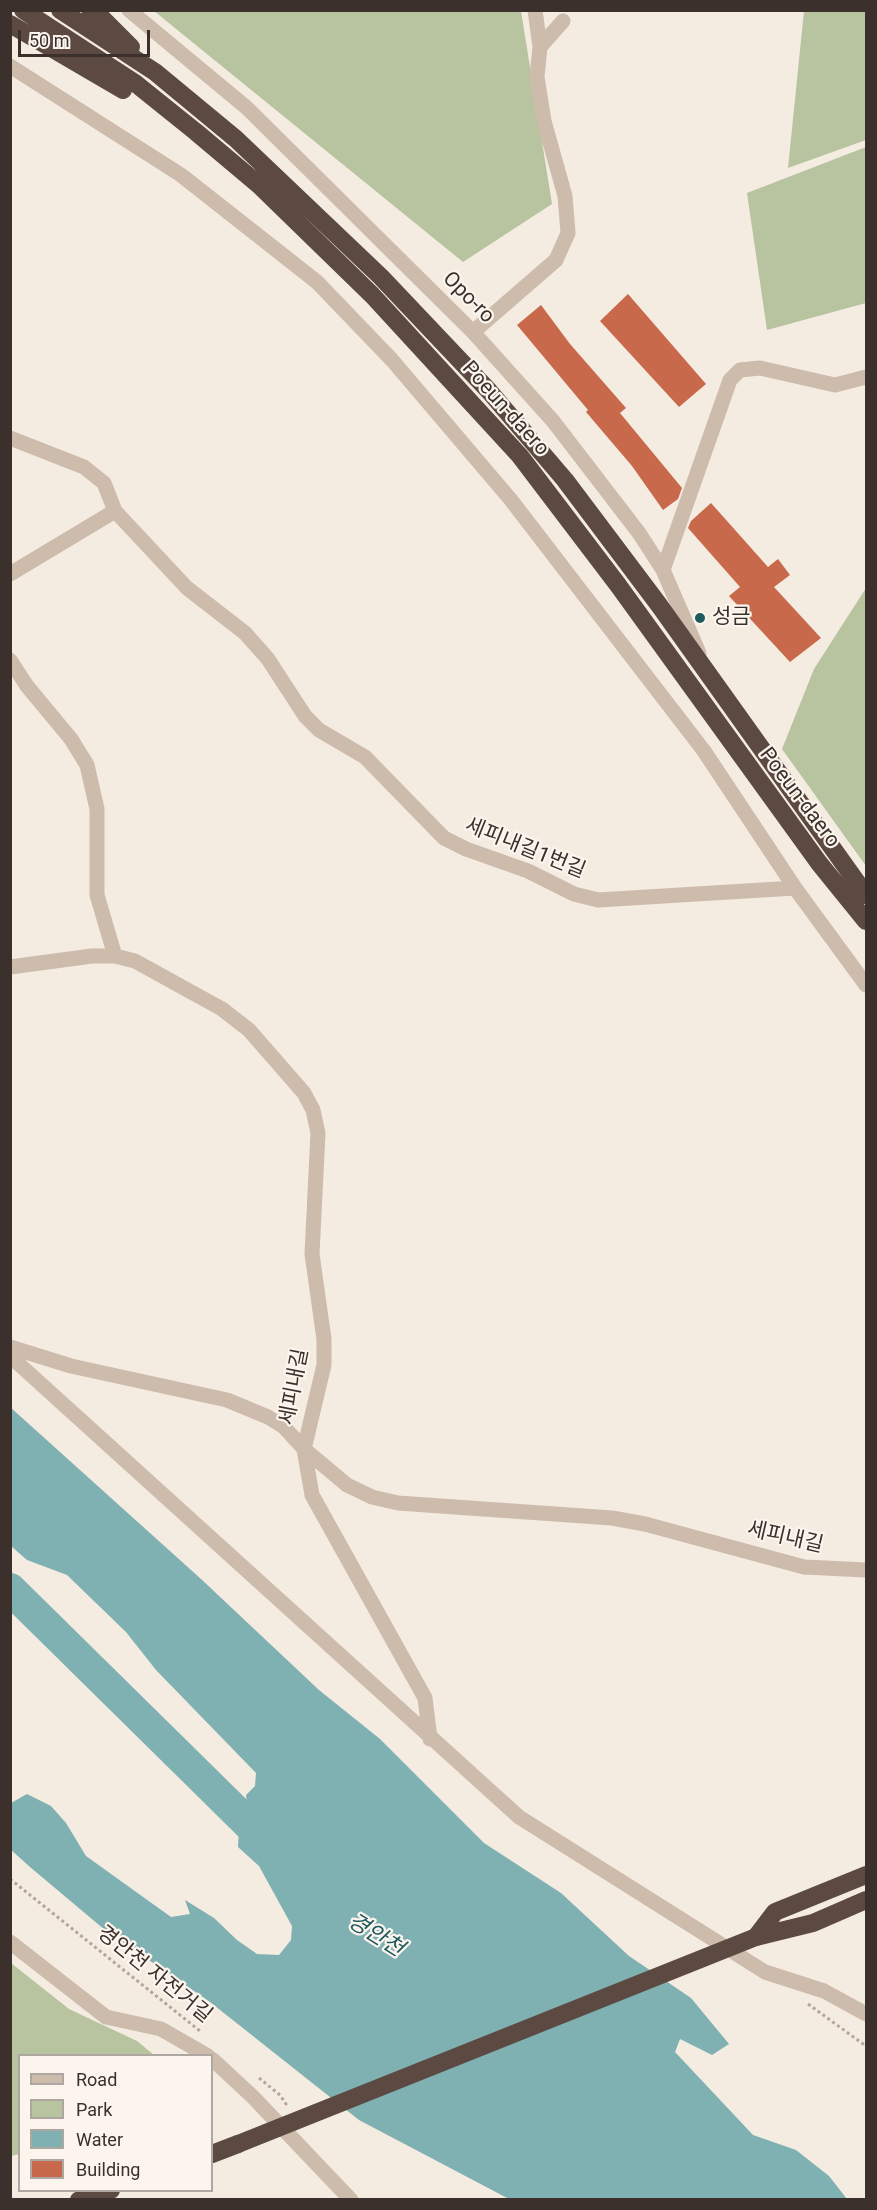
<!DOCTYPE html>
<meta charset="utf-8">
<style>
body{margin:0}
#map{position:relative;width:877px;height:2210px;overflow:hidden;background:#f4ebe1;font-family:Roboto,sans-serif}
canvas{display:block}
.frame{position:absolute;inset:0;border:12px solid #3b302b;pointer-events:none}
.legend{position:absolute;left:18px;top:2054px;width:195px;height:138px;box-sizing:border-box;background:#fbf5ee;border:2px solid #aea6a0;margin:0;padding:8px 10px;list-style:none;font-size:18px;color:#3b302b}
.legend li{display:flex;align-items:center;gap:12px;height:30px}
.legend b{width:30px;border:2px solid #aea6a0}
.scale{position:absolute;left:18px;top:30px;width:132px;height:27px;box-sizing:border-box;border:3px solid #3b302b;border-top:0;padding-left:8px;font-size:18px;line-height:21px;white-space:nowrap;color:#3b302b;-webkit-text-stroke:4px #fbf5ee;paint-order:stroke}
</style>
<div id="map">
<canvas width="877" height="2210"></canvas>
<div class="frame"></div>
<ul class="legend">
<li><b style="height:8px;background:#cdbbac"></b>Road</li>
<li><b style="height:16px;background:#b8c4a0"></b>Park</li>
<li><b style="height:16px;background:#7fb0b2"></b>Water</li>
<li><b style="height:16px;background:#c8694b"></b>Building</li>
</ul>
<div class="scale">50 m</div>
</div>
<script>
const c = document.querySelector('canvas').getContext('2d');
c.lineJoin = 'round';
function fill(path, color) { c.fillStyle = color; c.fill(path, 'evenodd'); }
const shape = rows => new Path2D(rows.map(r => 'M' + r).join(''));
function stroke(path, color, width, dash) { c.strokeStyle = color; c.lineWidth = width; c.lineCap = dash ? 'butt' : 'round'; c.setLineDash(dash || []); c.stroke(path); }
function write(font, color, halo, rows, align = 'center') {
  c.font = font + ' Roboto,"Noto Sans KR",sans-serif'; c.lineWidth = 4.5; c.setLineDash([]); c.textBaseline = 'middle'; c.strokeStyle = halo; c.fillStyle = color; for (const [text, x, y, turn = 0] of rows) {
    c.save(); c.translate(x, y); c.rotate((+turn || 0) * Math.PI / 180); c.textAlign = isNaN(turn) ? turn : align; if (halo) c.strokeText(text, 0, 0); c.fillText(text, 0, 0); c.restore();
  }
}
const green = shape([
 [154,11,521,11,552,204,463,262],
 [804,11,866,11,866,140,788,168],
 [866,147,866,303,767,330,747,193],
 [866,588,866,866,782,749,814,669],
 [11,1963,69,2009,137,2041,154,2055,20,2056,19,2154,11,2156]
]);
const water = shape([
 [10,1407,201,1579,319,1690,380,1739,484,1843,561,1893,629,1956,691,1998,729,2044,712,2055,680,2039,675,2052,753,2135,796,2150,829,2176,847,2199,509,2199,359,2120,210,2002,105,1930,30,1867,10,1849,11,1803,27,1794,51,1806,66,1823,86,1856,171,1917,190,1914,185,1900,214,1918,237,1940,257,1954,279,1955,291,1940,292,1926,259,1866,238,1847,239,1829,247,1805,246,1795,255,1786,256,1773,156,1670,126,1632,67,1575,27,1560,11,1546]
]);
const river = shape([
 [10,1589,273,1848]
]);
const building = shape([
 [628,294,706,384,679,407,600,321],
 [541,305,570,344,626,408,620,413,682,488,678,499,663,510,632,466,586,412,588,410,517,325],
 [711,503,768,567,778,559,790,575,774,587,821,638,790,662,729,596,740,587,688,528,691,521]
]);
const path = shape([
 [10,1879,200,2031],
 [808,2004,866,2046],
 [259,2078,280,2095,288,2107]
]);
const minor = shape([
 [129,10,247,108,473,332,553,421,639,533,663,570,699,653],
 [535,10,540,47],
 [10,66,181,175,317,282,392,360,511,500,704,751,795,888,866,985],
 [473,332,556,260,568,233,565,196,544,121,537,77,540,47,563,21],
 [10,438,84,467,104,483,115,511,187,588,245,633,268,659,305,716,319,730,365,757,444,838,466,849,528,871,574,894,598,900,795,888],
 [663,570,730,380,740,370,760,368,835,385,866,377],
 [10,574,115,511],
 [10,660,27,686,71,739,87,765,97,809,97,895,115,956],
 [10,967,92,956,115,956,135,961,222,1009,249,1030,304,1093,313,1110,318,1133,312,1254,324,1339,324,1365,304,1449,347,1485,372,1497,398,1503,612,1518,645,1524,804,1567,866,1570],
 [10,1347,71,1366,227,1400,268,1417,284,1427,304,1449,312,1495,425,1698,430,1739],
 [10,1356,519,1817,765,1972,824,1991,866,2014],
 [10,1942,106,2017,161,2029,208,2056],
 [212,2059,253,2097,351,2200]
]);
const highway = shape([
 [23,10,135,83,196,132,259,185,372,295,520,456,618,585,819,863,866,921],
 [60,10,155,72,236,139,381,277,489,391,565,480,659,605,866,895],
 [90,10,103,19,131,47],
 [10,24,123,90],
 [756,1937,775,1912,866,1875],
 [756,1937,813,1923,866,1900],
 [212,2154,238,2144],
 [79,2200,111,2190]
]);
const highwayBridge = shape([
 [238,2144,756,1937]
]);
const markers = [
 [700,618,6,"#1f5a5e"]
];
const streetNames = [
 ["Opo-ro",468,298,45],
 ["Poeun-daero",505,409,48],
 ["Poeun-daero",799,798,53],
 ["세피내길1번길",525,849,22],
 ["세피내길",295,1387,-79],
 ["세피내길",785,1538,13],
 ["경안천 자전거길",154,1975,39]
];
const poiNames = [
 ["성금",712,618]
];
const waterNames = [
 ["경안천",375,1936,32]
];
fill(green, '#b8c4a0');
fill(water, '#7fb0b2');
stroke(river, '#7fb0b2', 32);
fill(building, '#c8694b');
stroke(path, '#b9a596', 3, [3, 3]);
stroke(minor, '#cdbbac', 15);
stroke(highway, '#5c4a42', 18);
stroke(highwayBridge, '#5c4a42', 18);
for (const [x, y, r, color] of markers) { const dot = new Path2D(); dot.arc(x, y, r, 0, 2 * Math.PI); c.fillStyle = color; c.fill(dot); stroke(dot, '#fbf5ee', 2); }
write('21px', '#3b302b', '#fbf5ee', streetNames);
write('21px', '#3b302b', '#fbf5ee', poiNames, 'left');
write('italic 22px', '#1f5a5e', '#fbf5ee', waterNames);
</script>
